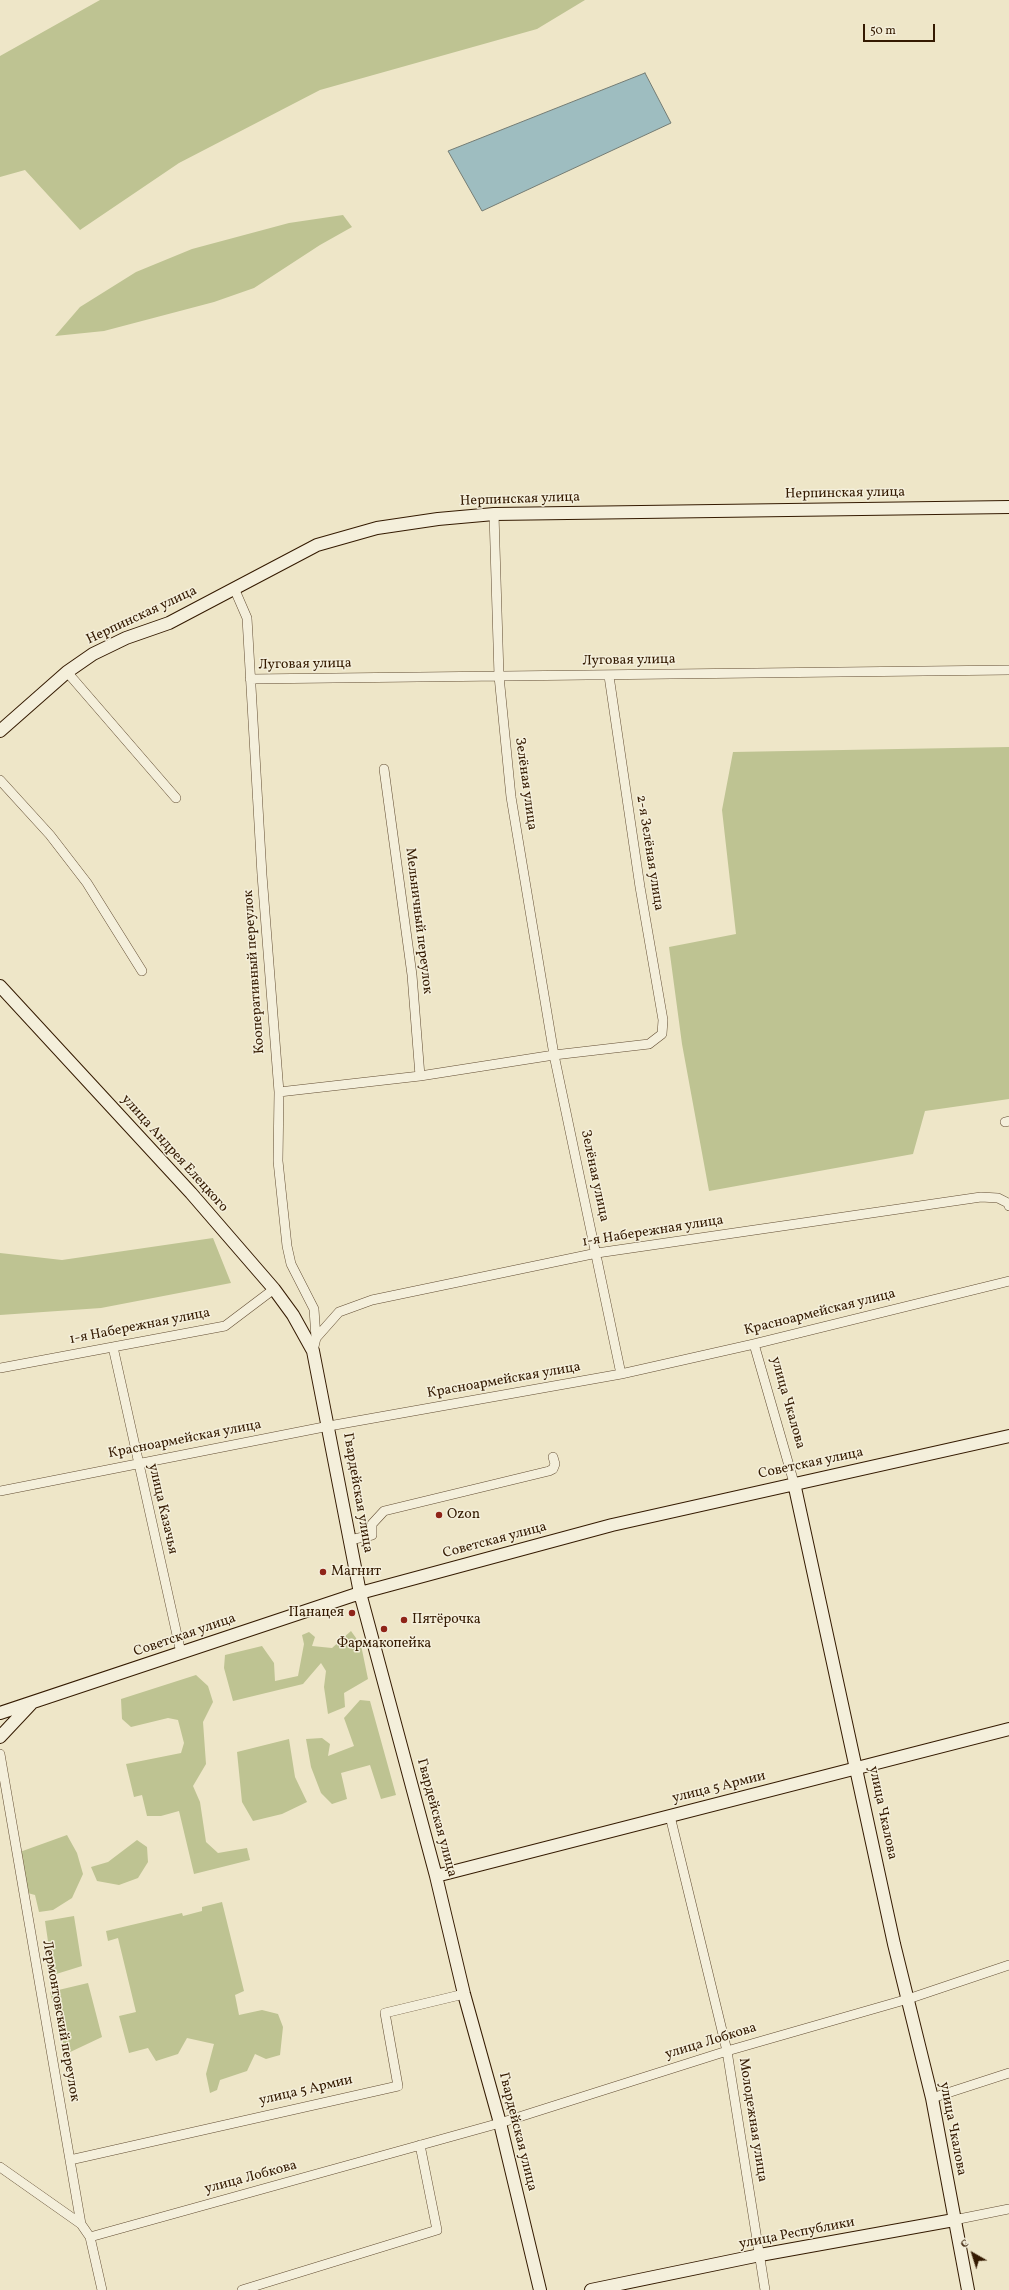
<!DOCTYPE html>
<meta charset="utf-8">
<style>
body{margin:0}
#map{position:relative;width:1009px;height:2290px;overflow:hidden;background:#eee6c8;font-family:Vollkorn,serif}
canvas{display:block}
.north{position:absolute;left:953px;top:2234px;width:40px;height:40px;-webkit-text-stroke:3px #f4efdb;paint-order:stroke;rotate:321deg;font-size:11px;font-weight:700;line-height:16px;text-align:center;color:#341a01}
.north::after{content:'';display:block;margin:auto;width:14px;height:18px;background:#341a01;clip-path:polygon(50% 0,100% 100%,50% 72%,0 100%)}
.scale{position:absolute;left:863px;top:24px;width:72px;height:18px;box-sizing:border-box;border:2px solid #341a01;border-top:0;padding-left:5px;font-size:12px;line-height:14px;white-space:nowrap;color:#341a01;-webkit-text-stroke:3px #f4efdb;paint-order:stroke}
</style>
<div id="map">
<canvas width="1009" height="2290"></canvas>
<div class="north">С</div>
<div class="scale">50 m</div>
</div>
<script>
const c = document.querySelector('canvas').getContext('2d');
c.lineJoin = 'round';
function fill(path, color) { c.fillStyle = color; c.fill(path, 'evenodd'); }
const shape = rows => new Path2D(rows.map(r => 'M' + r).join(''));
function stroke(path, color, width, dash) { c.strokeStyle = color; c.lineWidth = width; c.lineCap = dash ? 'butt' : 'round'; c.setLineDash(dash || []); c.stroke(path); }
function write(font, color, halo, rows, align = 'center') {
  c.font = font + ' Vollkorn,serif'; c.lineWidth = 3; c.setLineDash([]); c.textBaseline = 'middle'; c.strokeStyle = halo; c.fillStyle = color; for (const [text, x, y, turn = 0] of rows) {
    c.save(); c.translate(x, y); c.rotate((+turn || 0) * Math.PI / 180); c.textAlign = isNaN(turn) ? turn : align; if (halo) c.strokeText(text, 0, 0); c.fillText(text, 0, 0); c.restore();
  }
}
const green = shape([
 [100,0,585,0,537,29,320,90,179,163,80,230,25,170,0,177,0,56],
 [343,215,352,227,320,245,254,288,214,302,104,331,55,336,80,307,136,272,192,249,289,223],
 [1009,747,1009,1099,925,1111,913,1154,709,1191,682,1044,669,947,736,934,722,810,733,752],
 [213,1238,231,1283,101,1308,0,1315,0,1253,62,1260],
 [351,1631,361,1645,368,1679,344,1693,345,1707,328,1714,324,1687,326,1671,321,1663,303,1684,233,1701,224,1668,225,1655,262,1646,274,1663,275,1681,298,1676,304,1644,302,1635,309,1632,315,1637,312,1646,332,1648],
 [196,1675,208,1686,213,1702,203,1722,206,1764,193,1786,200,1802,206,1842,218,1853,247,1848,250,1860,194,1874,179,1811,161,1816,147,1816,142,1795,134,1797,126,1764,181,1753,184,1743,178,1720,168,1718,131,1727,122,1719,121,1699],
 [360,1700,370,1701,396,1795,381,1799,370,1765,341,1773,347,1799,332,1804,321,1793,311,1767,306,1739,322,1738,330,1744,328,1756,354,1746,344,1718],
 [289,1739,295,1777,307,1802,282,1814,253,1821,242,1802,237,1752],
 [67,1835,77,1853,83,1874,72,1898,53,1910,39,1912,35,1895,24,1892,17,1853],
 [137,1840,147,1847,148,1862,138,1878,119,1885,97,1881,91,1867,108,1862],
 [222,1902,244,1991,235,1995,239,2015,262,2010,278,2014,283,2027,280,2055,266,2059,255,2054,247,2071,220,2080,217,2090,210,2093,206,2074,214,2044,187,2038,178,2054,156,2061,148,2048,129,2053,119,2016,136,2012,118,1938,108,1941,106,1931,182,1913,183,1916,202,1911,202,1907],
 [74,1916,82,1966,53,1975,45,1921],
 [88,1983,102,2037,66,2054,50,1992]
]);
const water = shape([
 [645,73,671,123,482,211,448,151,645,73]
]);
const minor = shape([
 [494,514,499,676,511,797,554,1055,621,1374],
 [234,588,247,618,262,875,279,1092,278,1161,287,1246,291,1264,314,1309,316,1338,313,1351],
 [67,672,176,798],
 [250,679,1009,670],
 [384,769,412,975,420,1076],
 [0,780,50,835,87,883,142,971],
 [279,1092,420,1076,554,1055,649,1044,662,1034,663,1020,640,887,609,676],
 [1005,1122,1009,1121],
 [316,1338,339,1312,372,1300,597,1253,981,1197,998,1198,1008,1203,1009,1206],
 [754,1344,794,1483],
 [113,1347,181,1653],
 [0,1368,225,1326,274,1289],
 [0,1491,329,1426,621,1374,754,1344,1009,1281],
 [350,1540,372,1535,372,1524,384,1511,549,1471,553,1469,555,1464,553,1457],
 [0,1754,81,2224,90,2237,102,2290],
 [670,1816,727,2051,765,2290],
 [932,2098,1009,2073],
 [70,2160,398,2086,385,2013,464,1994],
 [0,2167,81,2224],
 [954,2220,1009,2209],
 [90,2237,500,2123,727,2051,908,1999,1009,1965],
 [242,2290,437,2230,420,2145]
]);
const secondary = shape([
 [0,731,67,672,93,654,126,638,169,623,317,545,377,528,438,519,494,514,1009,507],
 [0,986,191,1193,274,1289,293,1315,313,1351,360,1593,436,1876,464,1994,500,2123,540,2290],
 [794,1483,894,1944,932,2098,968,2290],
 [0,1713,360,1593,612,1525,1009,1436],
 [0,1737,31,1704],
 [436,1876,1009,1729],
 [591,2290,760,2255,954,2220]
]);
const markers = [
 [439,1515,4,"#8f2418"],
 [323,1572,4,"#8f2418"],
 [352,1613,4,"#8f2418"],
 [404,1620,4,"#8f2418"],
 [384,1629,4,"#8f2418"]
];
const streetNames = [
 ["Нерпинская улица",845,494,-1],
 ["Нерпинская улица",520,500,-2],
 ["Нерпинская улица",142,616,-25],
 ["Луговая улица",629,661,-1],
 ["Луговая улица",305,665,-1],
 ["Зелёная улица",525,784,82],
 ["2-я Зелёная улица",649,853,81],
 ["Мельничный переулок",418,921,83],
 ["Кооперативный переулок",255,972,-94],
 ["улица Андрея Елецкого",174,1154,48],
 ["Зелёная улица",594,1176,78],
 ["1-я Набережная улица",653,1232,-9],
 ["Красноармейская улица",820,1313,-14],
 ["1-я Набережная улица",140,1327,-11],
 ["Красноармейская улица",504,1381,-10],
 ["улица Чкалова",787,1403,74],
 ["Красноармейская улица",185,1440,-11],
 ["Советская улица",811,1464,-12],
 ["Гвардейская улица",357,1493,80],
 ["улица Казачья",162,1509,77],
 ["Советская улица",495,1541,-15],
 ["Советская улица",185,1636,-19],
 ["улица 5 Армии",719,1788,-14],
 ["улица Чкалова",882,1813,78],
 ["Гвардейская улица",436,1818,75],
 ["Лермонтовский переулок",60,2021,80],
 ["улица Лобкова",711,2042,-17],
 ["улица 5 Армии",306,2091,-13],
 ["Молодежная улица",752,2120,81],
 ["улица Чкалова",952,2129,79],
 ["Гвардейская улица",517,2132,76],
 ["улица Лобкова",251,2178,-15],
 ["улица Республики",797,2234,-11]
];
const poiNames = [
 ["Ozon",447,1515],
 ["Магнит",331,1572],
 ["Панацея",344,1613,"right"],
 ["Пятёрочка",412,1620],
 ["Фармакопейка",384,1644,"center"]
];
fill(green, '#bec392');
fill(water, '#9ebdc0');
stroke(water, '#747c74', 1);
stroke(minor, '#624d33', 10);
stroke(secondary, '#341a01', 14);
stroke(minor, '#f4efdb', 9);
stroke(secondary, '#f4efdb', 12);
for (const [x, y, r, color] of markers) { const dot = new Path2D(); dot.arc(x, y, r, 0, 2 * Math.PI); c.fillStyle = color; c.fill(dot); stroke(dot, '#f4efdb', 1.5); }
write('14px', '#341a01', '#f4efdb', streetNames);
write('14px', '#341a01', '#f4efdb', poiNames, 'left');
</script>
